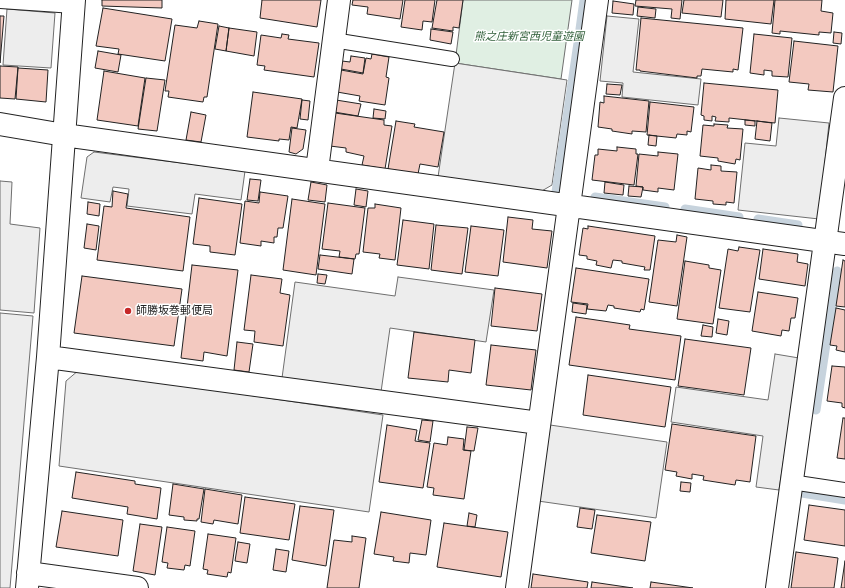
<!DOCTYPE html>
<meta charset="utf-8">
<style>
body{margin:0}
canvas{display:block;background:#fff}
</style>
<canvas width="845" height="588"></canvas>
<script>
const c = document.querySelector('canvas').getContext('2d');
c.lineJoin = 'round';
function fill(path, color) { c.fillStyle = color; c.fill(path, 'evenodd'); }
const shape = rows => new Path2D(rows.map(r => 'M' + r).join(''));
function stroke(path, color, width, dash) { c.strokeStyle = color; c.lineWidth = width; c.lineCap = dash ? 'butt' : 'round'; c.setLineDash(dash || []); c.stroke(path); }
function write(font, color, halo, rows, align = 'center') {
  c.font = font + ' "Crimson Pro","Noto Sans JP",serif'; c.lineWidth = 3; c.setLineDash([]); c.textBaseline = 'middle'; c.strokeStyle = halo; c.fillStyle = color; for (const [text, x, y, turn = 0] of rows) {
    c.save(); c.translate(x, y); c.rotate((+turn || 0) * Math.PI / 180); c.textAlign = isNaN(turn) ? turn : align; if (halo) c.strokeText(text, 0, 0); c.fillText(text, 0, 0); c.restore();
  }
}
const green = shape([
 [463,0,572,0,561,79,455,63,463,0]
]);
const parking = shape([
 [7,9,55,13,51,68,3,65,7,9],
 [607,16,639,19,633,72,701,79,698,105,622,97,623,83,600,81,607,16],
 [455,63,567,80,552,185,540,192,438,177,455,63],
 [779,118,829,123,819,219,738,210,745,143,776,146,779,118],
 [94,152,245,171,241,200,195,194,192,214,127,206,129,189,113,187,110,202,81,198,87,157,94,152],
 [0,181,12,182,10,224,40,228,34,313,0,310,0,181],
 [398,277,494,290,486,342,390,328,381,392,282,378,295,282,395,296,398,277],
 [0,313,33,316,10,588,0,588,0,313],
 [775,354,799,358,779,490,756,487,763,436,671,422,676,387,768,400,775,354],
 [79,370,383,415,369,512,59,466,66,381,79,370],
 [550,425,667,442,656,518,538,501,550,425]
]);
const stream = shape([
 [580,29,584,0],
 [556,192,578,43],
 [595,197,665,207],
 [685,209,739,217],
 [758,219,798,225],
 [816,410,837,271],
 [802,493,845,500]
]);
const building = shape([
 [102,0,162,0,162,8,102,6,102,0],
 [262,0,321,0,317,27,260,18,262,0],
 [353,0,403,0,400,19,367,14,368,7,352,5,353,0],
 [405,0,435,0,432,22,423,21,422,30,401,27,405,0],
 [437,0,463,0,459,28,453,27,453,31,432,28,437,0],
 [636,0,682,0,680,19,671,18,672,9,635,6,636,0],
 [684,0,723,0,721,17,682,13,684,0],
 [726,0,774,0,771,24,725,19,726,0],
 [775,0,822,0,821,11,833,13,831,33,819,32,819,35,780,31,780,34,772,33,775,0],
 [613,1,634,4,633,15,612,13,613,1],
 [638,7,656,9,655,18,637,16,638,7],
 [103,8,172,19,165,61,118,54,119,49,96,46,103,8],
 [0,16,4,16,0,63,0,16],
 [641,18,743,28,738,70,733,69,733,72,702,69,701,76,697,76,697,78,640,71,640,70,636,70,641,18],
 [199,21,218,24,207,97,204,97,203,102,168,97,169,91,165,91,175,25,197,28,199,21],
 [219,26,229,28,226,51,215,49,219,26],
 [229,28,257,32,254,56,226,51,229,28],
 [431,29,453,32,451,44,430,40,431,29],
 [834,32,842,33,841,44,833,43,834,32],
 [282,34,289,35,288,39,319,43,314,77,264,70,265,66,257,65,261,35,281,38,282,34],
 [754,34,792,38,788,77,772,76,772,71,764,70,764,75,750,73,754,34],
 [794,41,838,46,833,92,808,90,809,84,789,82,794,41],
 [98,51,121,55,118,72,95,68,98,51],
 [372,54,389,57,386,77,389,78,385,105,359,101,360,96,337,92,341,70,363,74,366,58,371,59,372,54],
 [351,56,365,58,363,73,341,69,342,61,350,62,351,56],
 [0,66,18,67,15,99,0,98,0,66],
 [18,68,48,70,46,102,16,99,18,68],
 [104,71,145,78,138,126,97,120,104,71],
 [146,78,165,80,157,131,138,129,146,78],
 [704,83,778,90,775,123,729,118,729,122,715,121,716,117,712,116,712,121,704,120,704,116,701,115,704,83],
 [607,84,622,85,620,95,606,94,607,84],
 [253,92,302,99,297,128,291,127,289,140,279,139,279,141,247,137,253,92],
 [604,96,649,101,646,132,632,131,632,134,612,131,612,129,598,127,600,102,604,103,604,96],
 [302,100,310,101,308,120,300,119,302,100],
 [336,100,361,104,358,116,334,112,336,100],
 [650,102,694,107,691,132,687,131,687,135,677,134,676,138,647,135,650,102],
 [374,109,386,111,385,119,373,118,374,109],
 [191,112,206,115,201,142,186,140,191,112],
 [335,113,384,120,384,125,392,126,385,169,362,165,364,156,346,152,346,148,330,146,335,113],
 [745,120,755,121,755,126,745,125,745,120],
 [396,121,415,124,414,127,444,132,438,167,420,164,418,174,388,169,396,121],
 [757,121,772,123,770,141,755,139,757,121],
 [714,124,728,125,727,128,743,129,740,160,736,159,735,164,718,161,718,158,700,156,703,125,714,126,714,124],
 [292,128,306,130,303,149,296,154,289,152,292,128],
 [649,135,657,136,656,146,648,145,649,135],
 [617,147,636,149,636,154,638,154,634,185,592,180,595,155,598,155,598,149,617,151,617,147],
 [658,152,678,154,674,190,658,188,658,192,643,190,643,187,636,186,639,154,658,156,658,152],
 [711,165,721,166,721,171,737,172,734,203,726,202,726,205,713,204,713,201,695,199,698,168,711,170,711,165],
 [250,179,261,180,258,201,247,200,250,179],
 [311,182,327,185,325,202,308,200,311,182],
 [605,182,624,185,623,195,604,193,605,182],
 [629,186,643,187,641,197,628,196,629,186],
 [356,189,368,191,366,207,354,205,356,189],
 [113,191,128,194,126,208,190,217,183,271,97,260,104,206,112,207,113,191],
 [260,192,288,196,283,228,278,228,277,237,274,237,274,243,261,241,261,246,240,243,245,201,259,203,260,192],
 [199,198,242,204,235,255,210,252,210,246,193,244,199,198],
 [292,199,325,204,316,275,283,270,292,199],
 [88,202,100,204,99,216,87,214,88,202],
 [328,203,365,208,359,254,356,254,355,259,339,257,340,251,322,249,328,203],
 [375,204,401,208,395,260,379,258,380,254,363,252,368,208,375,208,375,204],
 [508,217,533,220,532,229,552,231,547,268,503,262,508,217],
 [403,220,434,224,429,269,397,265,403,220],
 [87,224,99,226,96,250,84,248,87,224],
 [436,225,468,228,462,274,431,270,436,225],
 [471,226,504,230,498,276,465,272,471,226],
 [588,226,655,236,650,270,644,270,645,267,622,263,622,261,613,260,611,268,596,265,597,261,587,259,587,256,579,255,583,228,588,229,588,226],
 [677,235,687,237,677,306,649,302,658,240,676,242,677,235],
 [739,247,760,250,750,312,719,308,728,249,738,251,739,247],
 [763,249,798,254,797,262,808,264,805,286,759,279,763,249],
 [320,255,354,259,352,274,318,269,320,255],
 [843,260,845,261,845,307,836,306,843,260],
 [685,261,709,265,709,268,721,270,713,324,677,319,685,261],
 [192,265,238,270,227,356,204,352,203,361,181,358,192,265],
 [576,268,649,279,644,310,641,309,640,312,614,308,614,306,608,305,606,311,587,309,588,304,571,302,576,268],
 [318,274,327,275,325,284,317,283,318,274],
 [251,275,282,279,280,293,290,295,283,346,254,342,255,331,244,330,251,275],
 [82,276,182,289,174,346,74,333,82,276],
 [495,288,542,294,537,331,491,326,495,288],
 [758,292,798,298,795,318,791,318,789,331,782,330,781,336,752,331,758,292],
 [573,303,587,305,586,314,572,312,573,303],
 [836,308,845,310,845,352,836,350,837,346,830,345,836,308],
 [576,317,630,325,629,329,681,336,675,380,569,365,576,317],
 [718,319,729,321,727,335,716,333,718,319],
 [703,325,713,327,712,337,701,336,703,325],
 [414,332,475,340,471,373,449,370,448,382,408,378,414,332],
 [685,339,751,348,744,395,678,386,685,339],
 [237,342,253,344,249,372,234,370,237,342],
 [491,345,536,350,531,390,486,385,491,345],
 [832,366,845,367,845,408,842,407,842,403,827,401,832,366],
 [588,375,671,387,665,427,583,415,588,375],
 [843,418,845,418,845,459,837,458,843,418],
 [422,420,433,421,430,442,418,440,422,420],
 [672,424,756,436,750,482,736,480,735,485,703,480,704,476,692,474,692,479,676,476,677,472,665,470,672,424],
 [387,425,417,430,415,441,430,443,423,488,379,482,387,425],
 [467,427,478,428,474,451,464,450,467,427],
 [448,437,464,439,463,450,471,451,464,499,433,495,434,488,427,487,434,443,447,445,448,437],
 [76,472,135,481,135,484,161,488,157,519,127,514,128,507,72,498,76,472],
 [681,482,691,483,690,492,680,491,681,482],
 [173,484,204,489,199,519,197,519,197,521,184,520,184,517,169,515,173,484],
 [205,489,242,495,238,524,214,520,213,524,201,522,205,489],
 [245,497,295,504,289,540,240,533,245,497],
 [809,505,845,510,845,546,804,540,809,505],
 [300,506,334,510,326,566,292,560,300,506],
 [580,508,595,510,592,529,577,527,580,508],
 [62,511,123,520,118,556,56,547,62,511],
 [381,512,431,520,426,555,410,553,409,563,393,561,394,557,374,554,381,512],
 [469,513,477,515,475,527,467,526,469,513],
 [597,515,651,522,645,561,591,553,597,515],
 [444,523,508,532,501,577,437,567,444,523],
 [140,524,162,527,155,575,133,571,140,524],
 [167,527,195,531,190,566,185,565,184,570,167,568,168,563,162,562,167,527],
 [208,534,236,538,231,573,228,572,227,577,207,574,208,570,203,569,208,534],
 [352,536,366,538,359,588,327,588,334,540,352,542,352,536],
 [238,542,250,544,247,563,235,561,238,542],
 [276,549,289,551,286,572,273,570,276,549],
 [796,552,838,558,834,588,791,588,796,552],
 [845,561,845,588,841,588,845,561],
 [533,574,588,582,587,588,531,588,533,574],
 [592,582,633,588,591,588,592,582],
 [651,582,693,588,650,588,651,582]
]);
const lane = shape([
 [0,1,74,6],
 [333,40,452,59],
 [791,482,845,490]
]);
const street = shape([
 [0,124,64,135,845,244],
 [317,170,339,0],
 [48,357,539,423],
 [28,573,137,588],
 [27,588,48,357,74,0],
 [517,588,597,0],
 [777,588,845,98]
]);
const markers = [
 [128,311,4,"#c62828"]
];
const parkNames = [
 ["熊之庄新宮西児童遊園",529,37]
];
const poiNames = [
 ["師勝坂巻郵便局",136,311]
];
fill(green, '#e0efe3');
stroke(green, '#6f6f6f', 1);
fill(parking, '#ededed');
stroke(parking, '#6f6f6f', 1);
stroke(stream, '#c7d3dd', 9);
fill(building, '#f3c9c0');
stroke(building, '#222', 1);
stroke(lane, '#222', 16);
stroke(street, '#222', 24);
stroke(lane, '#fff', 14);
stroke(street, '#fff', 22);
for (const [x, y, r, color] of markers) { const dot = new Path2D(); dot.arc(x, y, r, 0, 2 * Math.PI); c.fillStyle = color; c.fill(dot); stroke(dot, '#fff', 1.5); }
write('italic 11px', '#2f5e38', '#fff', parkNames);
write('11px', '#222', '#fff', poiNames, 'left');
</script>
